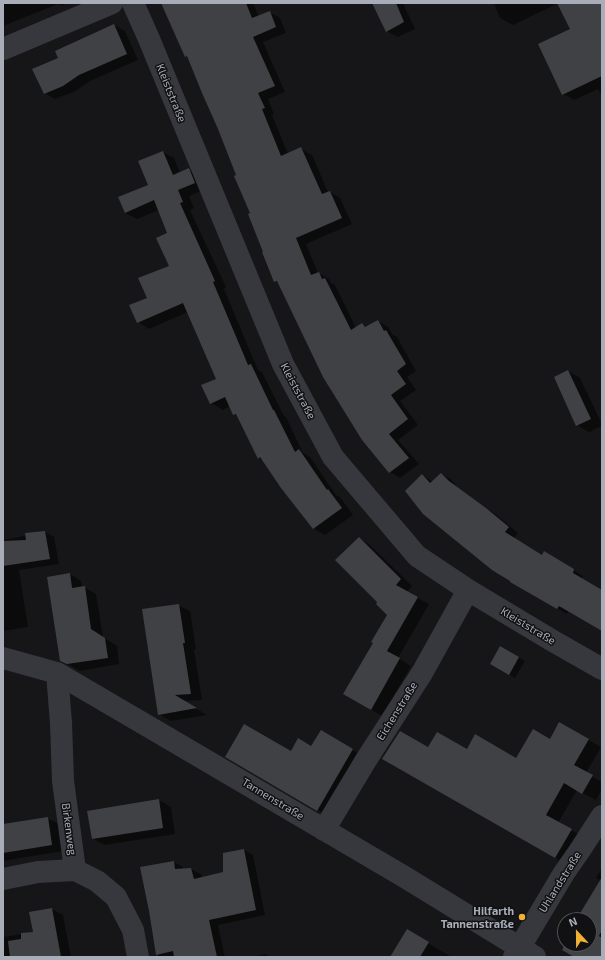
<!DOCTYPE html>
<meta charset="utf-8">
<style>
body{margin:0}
#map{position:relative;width:605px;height:960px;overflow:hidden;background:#161618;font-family:"Exo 2",sans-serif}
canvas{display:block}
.frame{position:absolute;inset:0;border:4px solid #a8adb8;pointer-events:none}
.north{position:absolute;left:557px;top:912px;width:40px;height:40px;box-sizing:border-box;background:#111113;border:1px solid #4d4f55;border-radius:50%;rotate:338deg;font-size:11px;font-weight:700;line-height:16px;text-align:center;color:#a8adb8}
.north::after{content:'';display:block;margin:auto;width:14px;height:18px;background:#f2b134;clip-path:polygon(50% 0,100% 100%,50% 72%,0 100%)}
</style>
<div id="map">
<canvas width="605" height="960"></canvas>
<div class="frame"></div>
<div class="north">N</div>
</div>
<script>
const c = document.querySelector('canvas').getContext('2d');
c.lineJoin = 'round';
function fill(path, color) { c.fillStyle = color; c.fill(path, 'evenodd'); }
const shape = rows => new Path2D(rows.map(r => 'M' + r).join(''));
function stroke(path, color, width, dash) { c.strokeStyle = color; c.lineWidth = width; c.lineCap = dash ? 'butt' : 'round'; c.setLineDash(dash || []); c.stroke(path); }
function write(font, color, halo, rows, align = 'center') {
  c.font = font + ' "Exo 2",sans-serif'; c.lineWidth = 3; c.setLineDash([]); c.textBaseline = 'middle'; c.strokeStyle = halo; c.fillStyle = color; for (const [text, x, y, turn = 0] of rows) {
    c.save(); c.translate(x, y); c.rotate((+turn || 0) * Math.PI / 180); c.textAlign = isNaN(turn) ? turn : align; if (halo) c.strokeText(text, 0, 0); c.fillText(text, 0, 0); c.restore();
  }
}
const shadow = shape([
 [3,3,68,3,62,6,58,4,3,26],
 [162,3,253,3,259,17,270,12,280,18,286,33,263,42,285,92,268,99,274,114,272,115,288,154,301,149,312,155,328,192,330,192,340,198,352,224,306,244,318,273,329,279,331,283,335,285,356,328,362,324,367,327,378,321,388,327,393,335,397,337,416,371,407,377,416,390,400,401,418,425,398,440,419,464,400,478,390,472,279,284,275,281,238,175,189,58,186,56],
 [374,3,403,3,415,29,398,37,386,31],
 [494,3,602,3,602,97,598,89,574,100,563,94,571,30,559,3,513,25,500,18],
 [114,25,125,31,138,60,90,81,74,92,55,99,44,93,60,59],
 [163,152,174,158,180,173,189,170,200,176,206,189,189,196,194,208,190,210,226,287,224,289,258,370,262,372,284,416,286,417,303,453,310,457,336,495,340,497,353,515,325,535,314,529,282,488,265,462,258,458,238,416,234,414,230,406,223,410,211,403,217,380,188,312,149,329,138,322,148,298,170,267,168,234,159,210,137,219,125,213,149,186],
 [568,371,580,378,602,424,602,426,589,432,577,425],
 [441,474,451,479,458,488,495,514,518,533,513,539,542,556,554,558,583,576,581,579,602,591,602,630,569,611,567,614,511,582,422,475,433,482],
 [45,532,54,537,59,564,19,570,28,627,3,631,3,540],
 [359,538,370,545,412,586,407,592,429,604,398,658,411,666,382,716,344,694,374,642,388,614,378,602],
 [70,574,81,581,82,587,84,587,96,594,103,637,117,646,119,664,80,671,61,660],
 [178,605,190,611,196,649,194,650,202,700,184,701,207,715,171,721,159,714],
 [500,647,525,661,515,678,491,664],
 [560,724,601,747,586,773,602,782,602,789,596,800,577,790,558,823,584,837,568,865,383,759,429,748,467,750,517,759,550,740],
 [321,731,368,759,333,819,226,756,291,752,312,747],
 [159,800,171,807,175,834,105,845,92,838],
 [47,818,59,824,63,851,3,861,3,825],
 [244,850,253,855,265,915,218,925,225,957,159,957,158,955,157,954,152,931,150,911,174,862,183,867,183,869,191,869,201,874,202,878,224,872],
 [602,868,602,881,596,878],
 [602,904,602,957,576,957,567,944,589,944,589,920,581,920],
 [52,909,63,915,71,957,3,957,3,937,34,932],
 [407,931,450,956,450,957,391,957],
 [265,954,270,957,251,957]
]);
const building = shape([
 [161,3,246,3,252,18,270,11,276,27,253,37,275,86,258,93,265,108,262,109,281,156,301,147,322,194,330,191,342,218,296,238,311,275,319,272,322,279,325,278,351,330,362,323,365,327,378,320,384,331,386,330,406,364,397,371,406,384,391,395,408,419,389,434,409,458,389,473,362,440,323,377,277,281,274,282,262,252,263,252,248,214,250,213,234,176,236,175,218,129,202,93,187,56,185,57],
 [372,3,396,3,404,22,386,32],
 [557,3,602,3,602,76,562,95,538,44,570,29],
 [114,24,127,54,79,75,63,86,44,94,32,69,58,58,55,51],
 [163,151,173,175,189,168,195,183,178,190,183,202,180,203,215,281,213,282,248,365,251,364,273,410,274,410,295,452,299,449,327,490,328,489,342,508,313,529,281,488,260,457,258,459,236,414,233,415,225,397,210,404,201,385,216,379,183,303,137,323,129,305,147,298,138,278,169,266,156,238,167,233,154,200,125,213,118,197,148,185,138,161],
 [568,370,591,419,576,426,554,377],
 [441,473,449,481,486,508,509,527,505,532,542,555,544,551,574,569,573,573,602,590,602,631,559,606,557,609,510,582,510,581,492,570,423,514,405,491,422,474,430,483],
 [45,531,50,559,3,566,3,541,26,540,25,533],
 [359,537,401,579,396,585,418,597,387,651,400,658,371,710,343,694,373,643,371,642,387,615,376,604,377,602,335,560],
 [70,573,72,588,85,586,91,629,105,638,108,658,67,664,60,661,47,577],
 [179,604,185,643,183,643,191,694,175,695,197,708,158,715,142,609],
 [500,646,519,657,509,675,490,664],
 [559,722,589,739,574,765,593,775,582,794,564,783,546,815,572,829,555,858,382,759,400,731,428,747,437,732,467,749,475,734,516,758,533,729,550,739],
 [244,724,291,751,298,738,311,746,321,730,353,749,317,811,225,757],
 [159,799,163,828,92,839,87,811],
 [48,817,52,845,3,853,3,824],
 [244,849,256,910,209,920,217,957,174,957,173,951,156,955,149,911,140,867,174,861,175,869,191,868,194,879,223,872,223,853],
 [602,877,602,930,599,936,602,938,602,957,574,957,562,950,565,944,589,944,589,920,576,920],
 [52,908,61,957,10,957,8,941,21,939,21,933,33,932,29,912],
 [407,929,429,942,420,957,390,957]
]);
const street = shape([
 [133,3,149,39,283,364,333,457,417,556,468,590,553,641,602,669],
 [3,49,112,3],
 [3,658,57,673,168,738,403,876,535,957],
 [57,673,61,723,63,781,75,870,97,881,116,897,133,930,138,957],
 [324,830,366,760,422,673,468,590],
 [3,879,38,872,75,870],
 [514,957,564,873,580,850,602,816]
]);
const markers = [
 [522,917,4,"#f2b134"]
];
const streetNames = [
 ["Kleiststraße",171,93,68],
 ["Kleiststraße",298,391,62],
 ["Kleiststraße",528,626,31],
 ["Eichenstraße",397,711,-58],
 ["Tannenstraße",273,799,31],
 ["Birkenweg",69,829,82],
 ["Uhlandstraße",560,882,-58]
];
const poiNames = [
 ["Hilfarth",514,911],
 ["Tannenstraße",514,924]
];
fill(shadow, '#0007');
fill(building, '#404145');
stroke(street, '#37383d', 22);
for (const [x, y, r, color] of markers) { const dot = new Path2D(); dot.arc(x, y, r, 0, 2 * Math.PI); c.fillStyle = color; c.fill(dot); stroke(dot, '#111113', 1.5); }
write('11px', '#a8adb8', '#111113', streetNames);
write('bold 11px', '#a8adb8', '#111113', poiNames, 'right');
</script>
